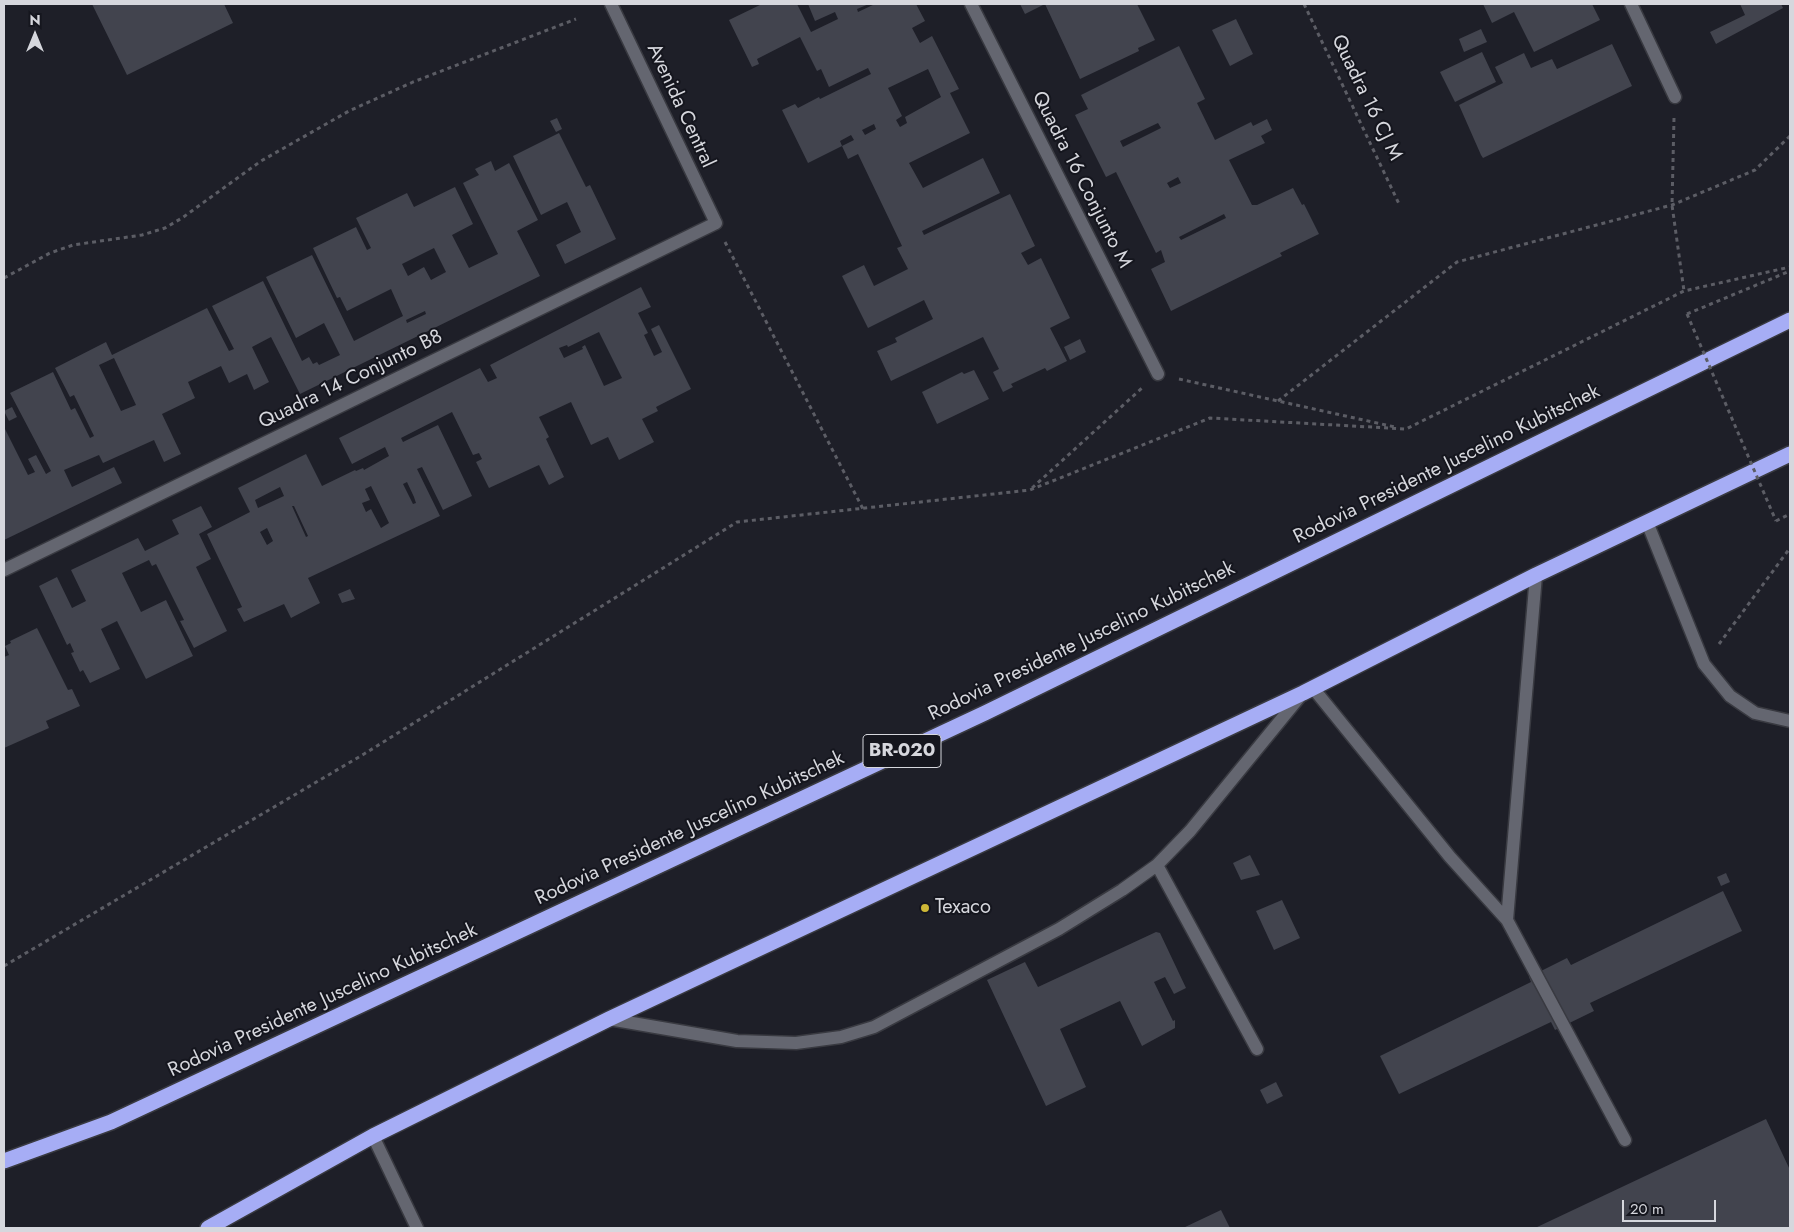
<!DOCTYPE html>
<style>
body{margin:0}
#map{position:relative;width:1794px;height:1232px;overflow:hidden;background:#1e1f28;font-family:Jost,sans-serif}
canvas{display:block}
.frame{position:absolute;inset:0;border:5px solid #d6d7dd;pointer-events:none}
.north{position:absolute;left:10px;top:10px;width:50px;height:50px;-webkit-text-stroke:4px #15161e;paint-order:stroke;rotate:0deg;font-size:14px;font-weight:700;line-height:20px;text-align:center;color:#d6d7dd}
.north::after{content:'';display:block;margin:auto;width:18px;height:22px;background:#d6d7dd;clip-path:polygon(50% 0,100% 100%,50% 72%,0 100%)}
.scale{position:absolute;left:1622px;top:1200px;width:94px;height:22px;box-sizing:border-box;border:2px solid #d6d7dd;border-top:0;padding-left:6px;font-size:15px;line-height:18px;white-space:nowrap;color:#d6d7dd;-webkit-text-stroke:4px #15161e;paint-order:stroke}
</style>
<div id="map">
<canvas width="1794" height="1232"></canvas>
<div class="frame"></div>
<div class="north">N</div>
<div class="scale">20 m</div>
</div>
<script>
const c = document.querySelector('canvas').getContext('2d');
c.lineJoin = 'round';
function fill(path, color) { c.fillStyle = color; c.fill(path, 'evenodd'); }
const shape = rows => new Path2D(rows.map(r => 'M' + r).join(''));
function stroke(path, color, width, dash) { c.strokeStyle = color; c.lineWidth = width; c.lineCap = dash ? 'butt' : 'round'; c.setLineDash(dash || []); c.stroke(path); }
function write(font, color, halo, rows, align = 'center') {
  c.font = font + ' Jost,sans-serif'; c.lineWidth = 4; c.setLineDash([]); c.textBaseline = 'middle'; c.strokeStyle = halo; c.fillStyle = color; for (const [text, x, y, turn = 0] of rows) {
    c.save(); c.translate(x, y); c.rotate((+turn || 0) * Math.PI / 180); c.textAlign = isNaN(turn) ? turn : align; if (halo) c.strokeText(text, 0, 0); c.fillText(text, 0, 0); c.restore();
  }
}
const building = shape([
 [92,4,224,4,233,23,127,75],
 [762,4,797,4,811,32,838,19,835,12,815,21,808,4,869,4,857,9,858,12,875,4,916,4,925,21,912,28,920,43,932,36,959,89,950,93,970,133,909,163,923,188,983,158,1000,193,922,231,924,235,1010,194,1035,246,1021,253,1028,265,1041,258,1070,318,1050,328,1067,361,1047,371,1045,368,1011,384,1013,387,1003,392,993,372,999,369,983,337,891,381,877,351,897,342,895,338,933,319,924,300,868,328,842,276,864,265,874,286,908,269,897,248,902,246,858,154,848,159,842,146,854,140,851,135,840,141,842,146,808,163,782,110,795,104,798,108,819,97,820,99,871,74,868,68,829,87,821,69,817,71,800,37,757,59,759,64,752,67,729,20],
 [928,69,941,97,905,117,907,123,900,127,896,120,902,116,888,88],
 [874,124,876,129,865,135,862,130],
 [1020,4,1137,4,1155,40,1138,48,1139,51,1080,79,1045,4,1025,14],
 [1483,4,1592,4,1600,20,1534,52,1514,12,1492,23],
 [1740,4,1781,4,1783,8,1716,44,1710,32,1745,15],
 [1236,19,1253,54,1230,66,1212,30],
 [1481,29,1487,42,1464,52,1459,39],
 [1612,44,1632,86,1483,158,1481,155,1459,105,1503,83,1495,67,1524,53,1531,68,1552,59,1557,69],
 [1179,46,1205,99,1197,103,1215,140,1251,122,1253,126,1267,119,1272,130,1261,136,1265,143,1229,160,1252,205,1257,205,1293,188,1302,205,1304,204,1319,234,1280,253,1282,256,1171,311,1151,269,1165,262,1161,250,1156,253,1116,172,1106,177,1075,115,1088,109,1081,95],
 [1158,123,1161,128,1123,147,1120,141],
 [1178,177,1181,183,1170,188,1167,183],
 [1224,214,1226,218,1181,240,1179,237],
 [1482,52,1496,82,1455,102,1440,72],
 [557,118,562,129,556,132,550,121],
 [559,133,586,187,590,185,616,239,565,264,556,245,581,232,567,202,541,215,513,156],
 [491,161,495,171,509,163,538,220,517,231,540,276,300,394,271,337,252,347,269,382,254,390,247,374,229,383,221,366,188,382,195,398,162,414,181,454,164,462,154,440,103,463,99,455,64,470,72,487,114,467,122,483,4,540,4,427,28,475,35,472,28,459,36,455,46,474,51,471,10,393,53,372,71,410,75,408,90,438,94,436,74,395,70,397,55,368,106,342,112,355,207,308,229,351,234,349,212,306,263,281,302,361,309,357,313,364,317,362,319,365,338,356,340,355,324,323,296,338,266,277,312,255,354,341,403,316,391,289,347,311,340,297,337,298,313,248,356,227,367,250,371,248,356,218,407,193,414,207,455,187,473,224,452,235,469,268,498,254,463,183,479,175,475,169],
 [434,248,446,272,431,280,424,267,408,276,402,264],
 [425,311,426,314,407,323,406,320],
 [114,358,136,405,121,411,99,365],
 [641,287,651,307,638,313,648,333,644,335,654,356,662,352,651,329,659,325,691,389,656,407,658,411,642,419,654,442,619,460,608,437,591,445,571,402,539,417,549,437,546,439,564,477,549,485,539,465,489,488,476,462,482,459,479,453,473,455,452,412,401,438,403,442,438,425,472,496,443,510,422,467,417,469,440,516,308,578,320,603,291,618,284,604,244,622,237,609,242,607,207,534,250,512,238,488,306,454,322,486,355,470,356,471,363,468,364,470,389,456,385,447,352,464,339,438,480,368,488,382,497,378,490,365],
 [599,332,622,378,604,386,585,345,582,347,583,349,564,358,559,348,567,345,568,347],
 [407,482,414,497,416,503,413,504,403,484],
 [371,486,389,523,381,528,371,509,366,512,362,503,370,500,365,489],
 [280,487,284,496,258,508,255,500],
 [292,506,294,506,308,536,306,537],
 [267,528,273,541,267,545,260,532],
 [1080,339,1086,352,1070,360,1064,347],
 [974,370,989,399,937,424,922,392,962,372,964,374],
 [12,407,17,417,9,421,4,411],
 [201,506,212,527,199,534,211,559,196,567,227,631,194,648,180,621,184,620,156,564,152,566,149,560,122,573,141,612,166,600,193,656,146,679,117,621,101,629,120,669,90,683,83,670,80,672,71,653,74,652,70,643,67,645,39,586,57,577,72,608,86,601,71,570,138,538,145,551,179,534,172,520],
 [350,589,355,599,342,603,338,594],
 [37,628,68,690,72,689,80,706,46,721,49,728,4,748,4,657,9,655,5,646,11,643,10,641],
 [1250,855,1260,875,1241,880,1233,863],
 [1726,873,1730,882,1721,886,1717,877],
 [1723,891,1742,931,1590,1003,1594,1011,1555,1030,1551,1022,1399,1094,1380,1056,1531,982,1529,977,1567,958,1571,965],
 [1282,900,1300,938,1274,950,1256,911],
 [1156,932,1160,933,1186,988,1174,994,1165,977,1154,982,1173,1021,1175,1020,1175,1028,1142,1046,1120,1001,1060,1029,1086,1087,1046,1106,987,980,1025,962,1038,987],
 [1276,1082,1283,1096,1267,1104,1260,1090],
 [1766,1119,1790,1170,1790,1228,1535,1228],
 [1221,1210,1230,1228,1183,1228]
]);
const path = shape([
 [1304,4,1400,206],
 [1674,118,1672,205,1684,291],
 [725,242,863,509],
 [4,278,50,253,73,245,142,235,165,228,182,218,261,161,349,111,413,82,576,19],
 [1687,314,1790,271],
 [1179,379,1395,427],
 [1278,401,1457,262,1672,205,1755,170,1790,136],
 [1032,488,1142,388],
 [1776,521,1790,514],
 [1719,644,1790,548],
 [4,966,364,754,737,522,1030,490,1210,418,1406,429,1684,291,1790,267]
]);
const minor = shape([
 [971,4,1158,374],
 [1631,4,1675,97],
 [1647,522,1704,664,1730,696,1755,713,1790,721],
 [4,570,716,223,611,4],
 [1313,688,1450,857,1507,920,1625,1140],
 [1157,865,1257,1049],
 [1507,920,1536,575],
 [609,1019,737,1041,796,1043,841,1037,874,1027,1059,929,1122,890,1157,865,1190,831,1302,694],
 [373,1136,417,1228]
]);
const highway = shape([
 [4,1161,111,1122,985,713,1790,320],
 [208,1228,373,1136,609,1019,1303,693,1536,575,1790,454]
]);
const pathBridge = shape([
 [1687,314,1776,521]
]);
const markers = [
 [925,908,5,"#ceb837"]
];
const shields = [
 [902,751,78]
];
const shieldNames = [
 ["BR-020",902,751]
];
const streetNames = [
 ["Quadra 16 CJ M",1366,98,64],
 ["Avenida Central",680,106,65],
 ["Quadra 16 Conjunto M",1081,180,63],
 ["Quadra 14 Conjunto B8",351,380,-26],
 ["Rodovia Presidente Juscelino Kubitschek",1447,465,-26],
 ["Rodovia Presidente Juscelino Kubitschek",1082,642,-26],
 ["Rodovia Presidente Juscelino Kubitschek",690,829,-25],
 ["Rodovia Presidente Juscelino Kubitschek",323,1001,-25]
];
const poiNames = [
 ["Texaco",935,908]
];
fill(building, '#42444e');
stroke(minor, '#393a41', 15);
stroke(highway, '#393a41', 18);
stroke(path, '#5c5d65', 3, [4, 4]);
stroke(minor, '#646670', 12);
stroke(highway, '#a6adf5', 15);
stroke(pathBridge, '#5c5d65', 3, [4, 4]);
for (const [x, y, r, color] of markers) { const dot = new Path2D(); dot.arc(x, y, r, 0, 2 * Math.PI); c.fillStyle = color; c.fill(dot); stroke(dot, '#15161e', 2); }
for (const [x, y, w] of shields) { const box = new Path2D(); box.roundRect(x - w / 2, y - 16.5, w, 33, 4); c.fillStyle = '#15161e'; c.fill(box); stroke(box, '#d6d7dd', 1); }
write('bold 19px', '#d6d7dd', null, shieldNames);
write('20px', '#d6d7dd', '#15161e', streetNames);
write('20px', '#d6d7dd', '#15161e', poiNames, 'left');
</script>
